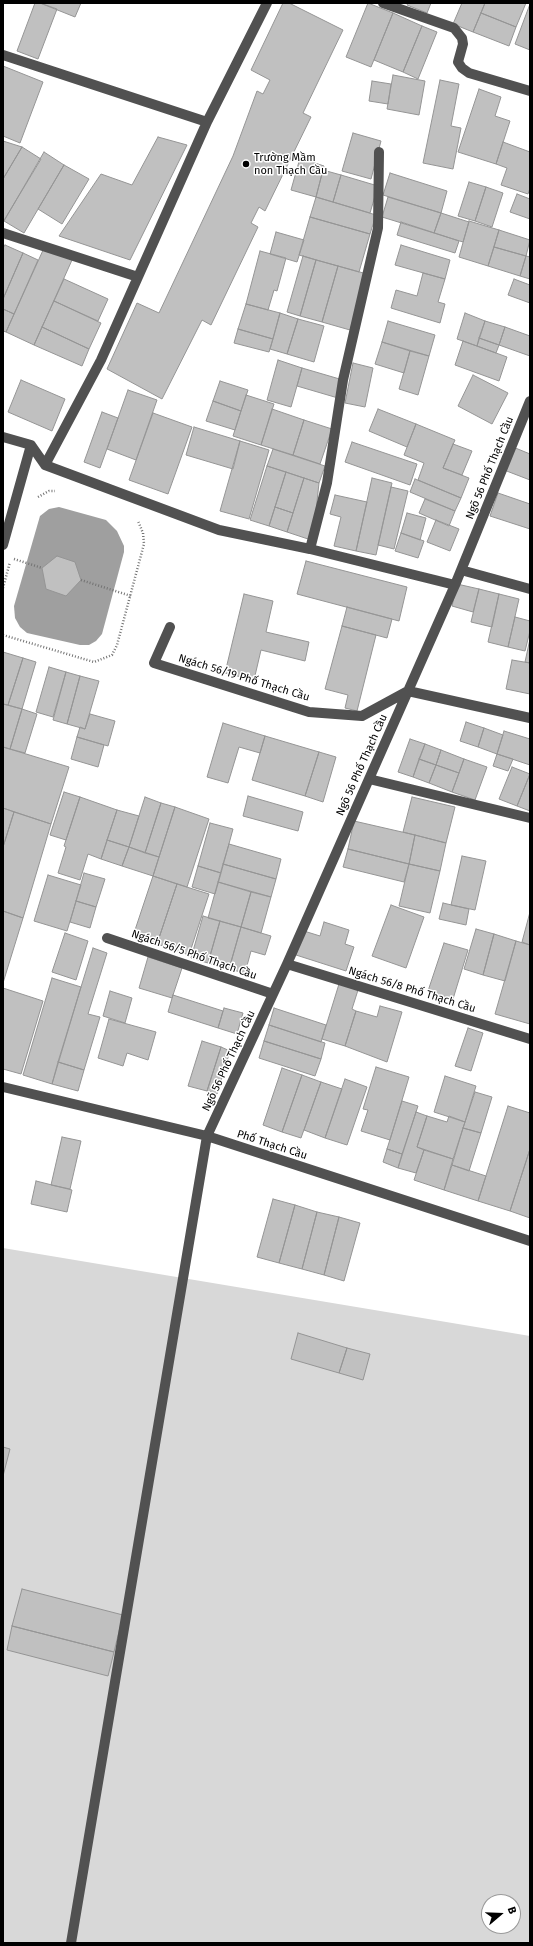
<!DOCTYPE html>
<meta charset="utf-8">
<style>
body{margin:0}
#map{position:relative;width:533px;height:1946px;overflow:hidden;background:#fff;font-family:"Fira Sans",sans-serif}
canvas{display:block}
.frame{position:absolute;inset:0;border:4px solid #000;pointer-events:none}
.north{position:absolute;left:481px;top:1894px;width:40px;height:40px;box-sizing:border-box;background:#fff;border:1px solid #999;border-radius:50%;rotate:71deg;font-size:11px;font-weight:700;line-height:16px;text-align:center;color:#000}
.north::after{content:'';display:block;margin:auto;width:14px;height:18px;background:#000;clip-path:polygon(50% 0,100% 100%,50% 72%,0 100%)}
</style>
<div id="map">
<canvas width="533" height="1946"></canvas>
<div class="frame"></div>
<div class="north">B</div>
</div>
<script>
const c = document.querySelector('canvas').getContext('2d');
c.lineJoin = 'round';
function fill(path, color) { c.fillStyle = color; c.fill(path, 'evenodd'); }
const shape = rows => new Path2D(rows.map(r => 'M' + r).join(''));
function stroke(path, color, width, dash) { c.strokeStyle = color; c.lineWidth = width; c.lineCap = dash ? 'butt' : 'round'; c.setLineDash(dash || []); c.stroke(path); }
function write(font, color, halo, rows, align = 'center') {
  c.font = font + ' "Fira Sans",sans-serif'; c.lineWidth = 3; c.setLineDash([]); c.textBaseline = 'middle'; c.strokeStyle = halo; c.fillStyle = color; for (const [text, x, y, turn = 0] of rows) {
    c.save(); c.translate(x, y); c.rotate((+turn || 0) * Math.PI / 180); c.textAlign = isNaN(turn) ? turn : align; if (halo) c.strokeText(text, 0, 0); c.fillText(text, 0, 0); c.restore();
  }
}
const green = shape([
 [3,1248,530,1336,530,1943,3,1943],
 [489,1902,513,1902,513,1926,489,1926]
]);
const water = shape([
 [59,507,106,520,117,531,124,546,124,552,102,634,96,641,89,645,80,645,27,633,20,627,15,618,14,606,40,516,49,509]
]);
const building = shape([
 [35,3,40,3,57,9,38,59,17,51,35,3],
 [40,3,81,3,75,17,40,3],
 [283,3,289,3,343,30,303,113,311,117,265,211,259,207,251,223,258,227,211,325,202,320,162,399,107,369,137,303,159,313,233,156,257,91,263,94,270,80,251,70,283,3],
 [368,3,393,13,371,67,346,57,368,3],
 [408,3,431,3,427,13,407,5,408,3],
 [462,3,485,3,473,32,453,24,462,3],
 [485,3,526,3,516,27,481,13,485,3],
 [530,4,530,50,515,44,530,4],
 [393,13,422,26,403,72,374,60,393,13],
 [481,13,516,27,509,46,473,32,481,13],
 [422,26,437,32,418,79,403,72,422,26],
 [3,66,43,82,20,143,3,136,3,66],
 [393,75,425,81,419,115,387,109,393,75],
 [440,80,459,84,451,126,461,128,453,169,423,163,440,80],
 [372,81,391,84,388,104,369,101,372,81],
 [479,89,501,97,495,116,510,121,496,164,458,152,479,89],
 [353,133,381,141,371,179,342,171,353,133],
 [158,137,187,145,130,260,59,236,101,174,132,185,158,137],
 [3,141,22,147,3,179,3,141],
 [503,142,530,152,530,188,528,194,501,185,507,168,496,164,503,142],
 [22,147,41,159,3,222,3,179,22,147],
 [44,152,64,165,24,233,4,221,44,152],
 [300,158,324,166,316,197,291,190,300,158],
 [64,165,89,179,62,224,38,209,64,165],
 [323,170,341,175,333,202,316,197,323,170],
 [390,173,447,191,441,213,383,195,390,173],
 [341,175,378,186,370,213,333,202,341,175],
 [469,182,486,187,475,221,458,216,469,182],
 [486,187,503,193,492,227,475,221,486,187],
 [517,194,530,199,530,219,510,212,517,194],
 [316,197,376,215,370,234,310,217,316,197],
 [388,197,441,213,434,233,382,217,388,197],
 [441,213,469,222,463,242,434,233,441,213],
 [310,217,370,234,359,272,299,255,310,217],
 [469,221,499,230,488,266,459,257,469,221],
 [401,222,459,241,455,253,397,235,401,222],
 [499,230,530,240,526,256,494,247,499,230],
 [276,232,304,240,297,262,270,254,276,232],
 [5,245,23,253,3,299,3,248,5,245],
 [401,245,450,260,445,279,395,265,401,245],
 [494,247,526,256,520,276,488,266,494,247],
 [44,248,72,260,34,345,6,332,44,248],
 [260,251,286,258,277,291,274,290,268,310,246,304,260,251],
 [23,253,38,260,14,314,3,309,3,299,23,253],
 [303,256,316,260,300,316,287,312,303,256],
 [526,256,530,257,530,279,520,276,526,256],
 [316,260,338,266,322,322,300,316,316,260],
 [338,266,367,274,350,330,322,322,338,266],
 [423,273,445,279,438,302,445,304,440,323,391,308,396,290,417,296,423,273],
 [64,279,108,299,98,321,54,301,64,279],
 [514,279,530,285,530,303,508,295,514,279],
 [54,301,101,323,89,349,42,327,54,301],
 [246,304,280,313,273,339,238,329,246,304],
 [3,309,14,314,6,332,3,331,3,309],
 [280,313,298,319,287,354,270,349,280,313],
 [465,313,485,321,477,346,457,339,465,313],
 [298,319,324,326,314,362,287,354,298,319],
 [388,321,435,335,429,356,382,342,388,321],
 [485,321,505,327,499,345,479,338,485,321],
 [42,327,89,349,82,366,34,345,42,327],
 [505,327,530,336,530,356,499,345,505,327],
 [238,329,273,339,269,352,234,343,238,329],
 [479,338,499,345,496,353,477,346,479,338],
 [463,341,507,357,499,381,455,365,463,341],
 [382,342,410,351,404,373,375,364,382,342],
 [410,351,429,356,418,395,399,389,410,351],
 [278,360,302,368,291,407,267,400,278,360],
 [353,363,373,368,365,407,345,403,353,363],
 [302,368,343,380,338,398,297,386,302,368],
 [473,375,508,393,492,424,458,406,473,375],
 [21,380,65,399,52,431,8,412,21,380],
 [220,381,248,390,241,411,213,401,220,381],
 [128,390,157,400,136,460,107,449,128,390],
 [246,395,274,404,261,445,233,436,246,395],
 [213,401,241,411,235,430,206,421,213,401],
 [272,409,304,420,293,455,261,445,272,409],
 [378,409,416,424,407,447,369,431,378,409],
 [102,412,118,418,100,468,84,462,102,412],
 [153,413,192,427,168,494,129,480,153,413],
 [304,420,332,429,320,464,293,455,304,420],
 [416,424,455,440,443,468,469,478,461,498,418,480,424,463,404,455,416,424],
 [194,427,240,441,233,469,186,455,194,427],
 [240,441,269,450,249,519,220,511,240,441],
 [352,442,417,464,410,485,345,462,352,442],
 [453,444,472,451,462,475,443,468,453,444],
 [513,447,530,454,530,480,504,470,513,447],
 [273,449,325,466,319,483,267,466,273,449],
 [267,466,286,472,269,526,250,520,267,466],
 [286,472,304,478,293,513,275,507,286,472],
 [304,478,319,483,315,520,308,539,287,532,304,478],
 [372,478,392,483,376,555,356,551,372,478],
 [415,479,461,498,455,511,410,492,415,479],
 [391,487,408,491,394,549,378,545,391,487],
 [498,493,530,504,530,529,490,516,498,493],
 [335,495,367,502,356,551,334,546,341,517,330,514,335,495],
 [425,499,455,511,449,526,419,513,425,499],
 [275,507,293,513,287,532,269,526,275,507],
 [407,513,426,518,420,540,401,533,407,513],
 [436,520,459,529,450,551,427,542,436,520],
 [401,533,424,541,418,558,395,551,401,533],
 [57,556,75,562,81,580,66,596,46,589,42,568,57,556],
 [306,561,407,587,399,621,297,594,306,561],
 [457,584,479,589,473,612,452,606,457,584],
 [479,589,499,594,492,627,471,622,479,589],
 [244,594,273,601,266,632,309,642,305,661,261,650,254,680,225,673,244,594],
 [499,594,519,599,508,647,488,642,499,594],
 [347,607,392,619,387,638,342,626,347,607],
 [515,617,530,621,530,631,525,651,508,647,515,617],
 [342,626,376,635,357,711,345,708,348,695,325,689,342,626],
 [530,639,530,663,525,662,530,639],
 [3,652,23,658,8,705,3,704,3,652],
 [23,658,36,662,22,709,8,705,23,658],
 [512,660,530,663,530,694,506,689,512,660],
 [49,667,66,672,53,717,36,712,49,667],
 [66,672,80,676,67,724,53,720,66,672],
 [80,676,99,681,85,729,67,724,80,676],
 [3,704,22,709,10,749,3,747,3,704],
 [22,709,37,714,25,753,10,749,22,709],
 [90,714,115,721,108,746,77,737,80,727,85,729,90,714],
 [466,722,484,728,478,747,460,741,466,722],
 [223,723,265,736,260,753,239,747,228,783,207,777,223,723],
 [484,728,503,735,497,754,478,747,484,728],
 [504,731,530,739,530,765,497,754,504,731],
 [265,736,319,752,305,796,252,780,265,736],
 [77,737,104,745,98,767,71,759,77,737],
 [410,739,425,744,413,777,398,772,410,739],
 [425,744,441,750,436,765,419,759,425,744],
 [3,747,69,767,51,824,3,808,3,747],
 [441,750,464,759,459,773,436,765,441,750],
 [319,752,336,757,323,802,305,796,319,752],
 [497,754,513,759,508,771,493,766,497,754],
 [419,759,436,765,429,783,413,777,419,759],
 [464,759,487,767,475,800,452,792,464,759],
 [436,765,459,773,452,792,429,783,436,765],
 [512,767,530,774,517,806,499,799,512,767],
 [530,774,530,811,517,806,530,774],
 [64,792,80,797,66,840,50,835,64,792],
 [248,796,303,812,298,831,243,816,248,796],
 [80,797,117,810,101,859,88,854,80,880,58,873,66,847,64,846,80,797],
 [145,797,161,803,145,853,129,847,145,797],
 [412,797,455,807,446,843,403,832,412,797],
 [161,803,175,807,159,857,145,853,161,803],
 [175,807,209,819,187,887,153,876,175,807],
 [3,808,14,812,3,847,3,808],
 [117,810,139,816,129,847,107,840,117,810],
 [14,812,51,824,23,918,3,911,3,847,14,812],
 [354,821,415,835,409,864,348,849,354,821],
 [210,823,233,829,221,873,198,866,210,823],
 [415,835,446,843,440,871,409,864,415,835],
 [107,840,129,847,122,866,101,859,107,840],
 [229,844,281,859,276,879,223,864,229,844],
 [129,847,159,857,153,876,122,866,129,847],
 [348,849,409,864,404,882,343,867,348,849],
 [462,856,486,861,475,910,451,905,462,856],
 [223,864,276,879,271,897,218,882,223,864],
 [409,864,440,871,430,913,399,906,409,864],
 [198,866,221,873,215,894,192,887,198,866],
 [84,873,105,879,96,907,76,901,84,873],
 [48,875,81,885,67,931,34,921,48,875],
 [153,876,177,884,157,944,133,936,153,876],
 [218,882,251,892,241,927,208,918,218,882],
 [177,884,209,894,189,955,157,944,177,884],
 [251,892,271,897,261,933,241,927,251,892],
 [76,901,96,907,90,928,70,922,76,901],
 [443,903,469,909,466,925,439,919,443,903],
 [391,905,424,917,406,968,372,956,391,905],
 [3,911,23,918,3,983,3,911],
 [530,912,530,945,522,942,530,912],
 [203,916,220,921,208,963,191,958,203,916],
 [220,921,241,927,229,969,208,963,220,921],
 [324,922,349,930,345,944,354,947,346,971,296,955,304,931,320,936,324,922],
 [241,927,271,936,265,955,251,951,245,973,229,969,241,927],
 [476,929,494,934,483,975,464,969,476,929],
 [65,933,88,941,76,980,52,972,65,933],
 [494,934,516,941,505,981,483,975,494,934],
 [516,941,530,945,530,1024,495,1014,516,941],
 [444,943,468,950,453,999,428,991,444,943],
 [93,948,107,953,88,1014,100,1017,84,1070,58,1062,93,948],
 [148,957,182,968,172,998,139,988,148,957],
 [52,978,81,987,52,1084,23,1075,52,978],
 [339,984,358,990,352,1009,356,1011,345,1046,322,1039,339,984],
 [3,988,43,1001,21,1074,3,1069,3,988],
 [110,991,132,998,125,1023,103,1016,110,991],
 [173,995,223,1011,218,1028,168,1012,173,995],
 [380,1006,402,1012,387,1062,345,1046,356,1011,377,1017,380,1006],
 [224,1008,243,1013,237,1034,218,1028,224,1008],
 [274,1008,326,1025,321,1042,269,1025,274,1008],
 [109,1019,156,1032,148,1060,127,1053,123,1066,98,1058,109,1019],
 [269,1025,325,1043,321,1059,264,1041,269,1025],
 [468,1028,483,1033,471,1071,455,1066,468,1028],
 [202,1041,221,1047,207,1091,188,1086,202,1041],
 [264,1041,321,1059,315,1076,259,1058,264,1041],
 [221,1047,230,1051,217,1094,207,1091,221,1047],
 [58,1062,84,1070,78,1091,52,1084,58,1062],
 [376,1067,409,1077,390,1140,361,1131,368,1110,363,1109,376,1067],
 [282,1068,302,1075,282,1132,263,1125,282,1068],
 [302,1075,321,1082,301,1138,282,1132,302,1075],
 [445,1076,476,1086,465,1122,434,1112,445,1076],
 [345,1079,367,1087,347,1145,325,1138,345,1079],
 [321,1082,342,1089,325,1138,304,1130,321,1082],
 [475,1092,492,1097,481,1133,463,1128,475,1092],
 [402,1101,418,1106,402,1154,387,1149,402,1101],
 [508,1106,530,1113,530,1149,510,1211,478,1201,508,1106],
 [416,1112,427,1116,417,1147,424,1150,416,1173,398,1168,416,1112],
 [427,1116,447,1122,449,1116,465,1122,453,1159,417,1147,427,1116],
 [463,1128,481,1133,469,1171,452,1165,463,1128],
 [62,1137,81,1141,70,1189,51,1185,62,1137],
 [387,1149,402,1154,398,1168,383,1162,387,1149],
 [530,1149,530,1218,510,1211,530,1149],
 [424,1150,453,1159,444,1190,414,1180,424,1150],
 [452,1165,486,1176,478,1201,444,1190,452,1165],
 [36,1181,72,1190,67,1212,31,1204,36,1181],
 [273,1199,295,1205,279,1263,257,1257,273,1199],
 [295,1205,317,1212,302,1269,279,1263,295,1205],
 [317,1212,339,1217,324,1275,302,1269,317,1212],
 [339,1217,360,1223,344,1281,324,1275,339,1217],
 [298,1333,347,1348,339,1373,291,1359,298,1333],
 [347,1348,370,1354,363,1380,339,1373,347,1348],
 [3,1447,10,1449,3,1476,3,1447],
 [22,1589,123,1615,114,1652,12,1626,22,1589],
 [12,1626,114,1652,108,1676,7,1650,12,1626]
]);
const path = shape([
 [38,497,49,491,55,491],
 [14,559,42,568],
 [81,580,131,596],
 [3,588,10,562],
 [3,635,94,662,112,655,117,645,144,544,143,533,138,521]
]);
const minor = shape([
 [383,3,454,28,462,38,463,44,458,62,462,68,469,73,530,91],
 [3,55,207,122],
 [3,233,138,277],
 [3,437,31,445,45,465,219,530,310,549,455,585],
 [45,465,101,360,207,122,267,3],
 [3,545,31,445],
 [310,549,327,483,343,380,378,228,379,152],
 [461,570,530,589],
 [170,627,154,663,309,712,362,716,408,691,530,718],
 [369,779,530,818],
 [107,938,273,994],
 [287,964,530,1039],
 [3,1087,207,1136,530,1241],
 [71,1943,207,1136,287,964,455,585,530,401]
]);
const markers = [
 [246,164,4,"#000"]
];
const poiNames = [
 ["Trường Mầm",254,158],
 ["non Thạch Cầu",254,171]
];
const streetNames = [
 ["Ngõ 56 Phố Thạch Cầu",490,468,-68],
 ["Ngách 56/19 Phố Thạch Cầu",244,678,17],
 ["Ngõ 56 Phố Thạch Cầu",362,765,-66],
 ["Ngách 56/5 Phố Thạch Cầu",194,955,19],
 ["Ngách 56/8 Phố Thạch Cầu",412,990,17],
 ["Ngõ 56 Phố Thạch Cầu",229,1061,-65],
 ["Phố Thạch Cầu",272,1145,18]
];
fill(green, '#d8d8d8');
fill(water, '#9f9f9f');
fill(building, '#c0c0c0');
stroke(building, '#959595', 1);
stroke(path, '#737373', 2.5, [1, 2]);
stroke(minor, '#515151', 10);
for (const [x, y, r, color] of markers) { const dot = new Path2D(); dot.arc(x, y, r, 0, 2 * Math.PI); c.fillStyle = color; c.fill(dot); stroke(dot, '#fff', 1.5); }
write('11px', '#000', '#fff', poiNames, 'left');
write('11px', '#000', '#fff', streetNames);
</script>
